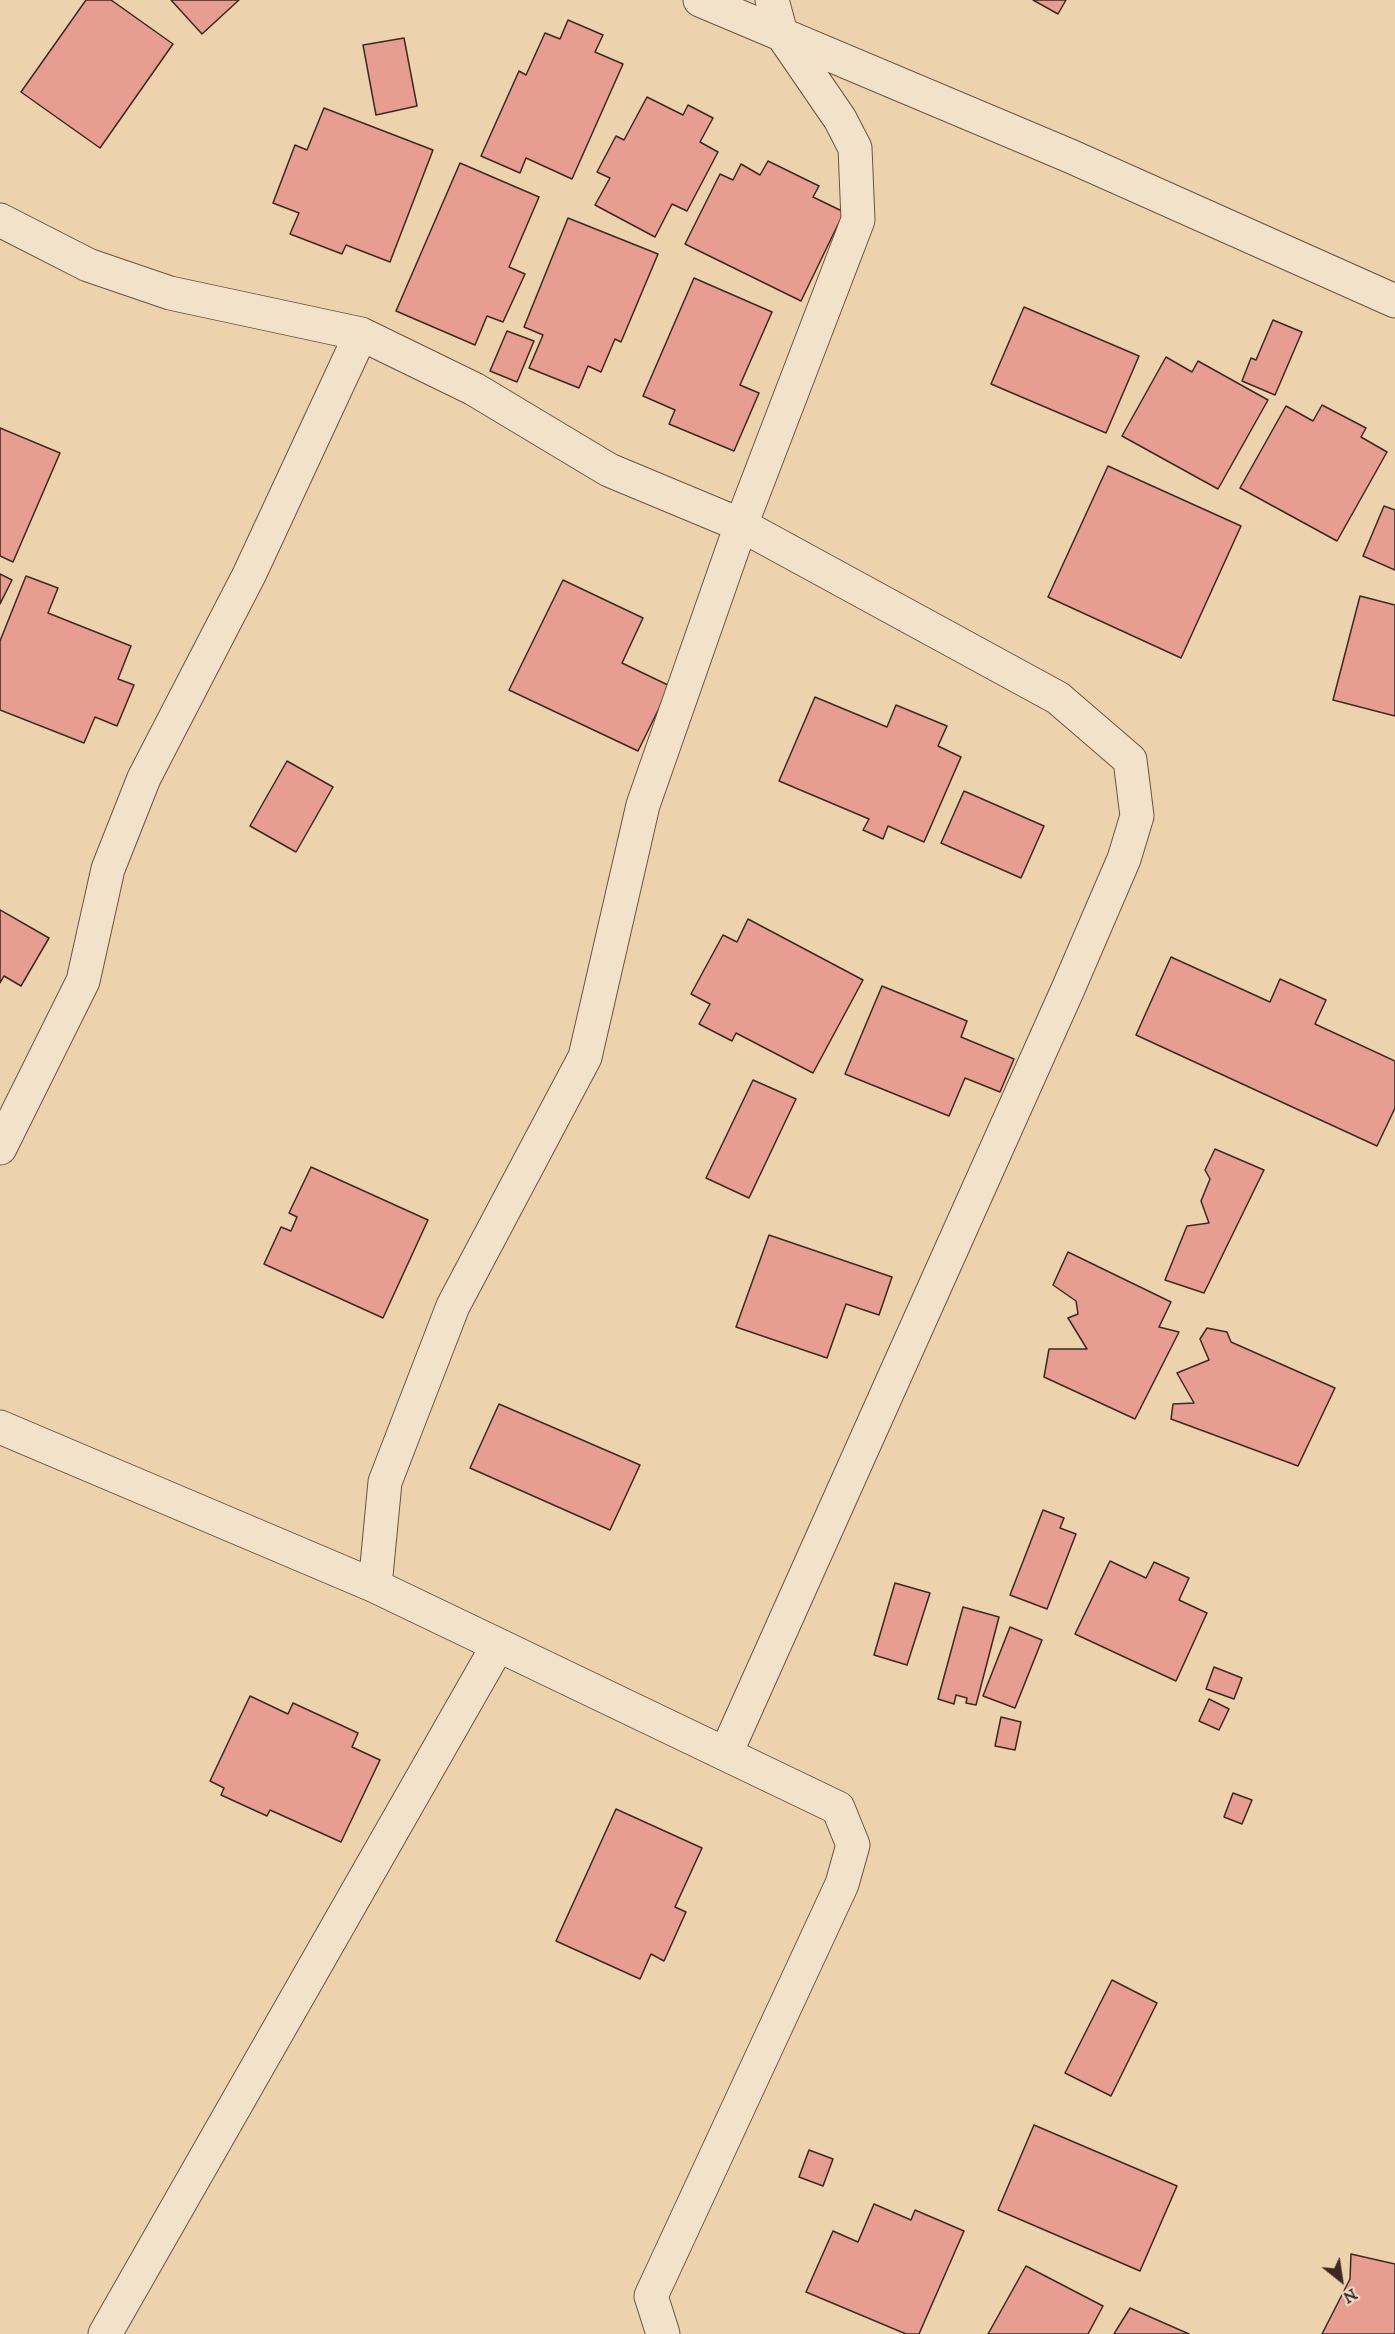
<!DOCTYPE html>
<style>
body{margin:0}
#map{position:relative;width:1395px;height:2334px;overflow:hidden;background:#ecd3ae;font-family:"IM FELL DW Pica",serif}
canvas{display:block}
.north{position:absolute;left:1311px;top:2250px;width:60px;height:60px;-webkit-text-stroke:4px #f3e2ca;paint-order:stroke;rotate:150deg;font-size:16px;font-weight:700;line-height:24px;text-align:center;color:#3d2921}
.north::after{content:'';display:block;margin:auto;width:21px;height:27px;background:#3d2921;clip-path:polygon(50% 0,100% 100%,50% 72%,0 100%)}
</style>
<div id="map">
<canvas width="1395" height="2334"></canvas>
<div class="north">N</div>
</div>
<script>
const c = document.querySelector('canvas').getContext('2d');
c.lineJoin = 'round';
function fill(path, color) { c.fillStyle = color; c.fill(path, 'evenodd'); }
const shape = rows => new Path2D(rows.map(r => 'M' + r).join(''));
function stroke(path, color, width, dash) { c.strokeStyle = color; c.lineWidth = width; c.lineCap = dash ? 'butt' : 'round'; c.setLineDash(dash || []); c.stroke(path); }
const building = shape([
 [86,0,111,0,173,44,100,148,21,92,86,0],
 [171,0,239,0,202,34,171,0],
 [1033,0,1066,0,1058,14,1033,0],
 [568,20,603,35,595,52,623,64,572,179,526,158,520,173,481,156,519,71,526,75,545,33,560,39,568,20],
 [404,38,417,106,376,115,363,45,404,38],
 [647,97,683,115,688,105,713,118,700,142,718,152,687,211,672,204,655,237,595,205,610,178,597,172,616,136,624,140,647,97],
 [324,108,433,150,390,262,346,245,342,254,290,234,299,213,273,203,295,145,307,150,324,108],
 [768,161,819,186,813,197,844,212,801,301,685,244,720,174,733,180,741,164,760,175,768,161],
 [460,163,539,197,509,267,525,274,503,322,487,316,475,345,396,311,460,163],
 [568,218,658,254,621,342,615,339,601,372,588,366,579,388,529,368,543,335,524,327,568,218],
 [694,278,772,312,740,385,759,393,734,451,669,424,675,410,643,396,694,278],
 [1024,307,1139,356,1106,433,991,384,1024,307],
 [1273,320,1302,332,1275,395,1242,381,1251,358,1256,360,1273,320],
 [507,331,534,341,517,382,490,371,507,331],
 [1166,357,1192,372,1198,361,1268,400,1218,489,1122,436,1166,357],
 [1322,405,1366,428,1361,437,1387,452,1337,541,1240,488,1286,406,1313,421,1322,405],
 [0,428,60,453,13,562,0,556,0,428],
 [1108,466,1241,526,1181,658,1048,597,1108,466],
 [1384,506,1395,510,1395,570,1363,556,1384,506],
 [0,574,12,580,0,604,0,574],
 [26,576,58,588,48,613,131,646,118,679,134,685,117,726,95,717,84,743,0,710,0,641,26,576],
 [563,580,643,618,622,663,670,686,638,751,509,690,563,580],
 [1360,596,1395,605,1395,716,1333,700,1360,596],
 [815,697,887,727,896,705,947,726,938,746,961,757,924,842,888,826,883,839,863,830,869,819,779,781,815,697],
 [287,761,333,787,296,852,250,826,287,761],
 [964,791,1044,826,1021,878,941,843,964,791],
 [0,910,49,938,21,986,4,976,0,983,0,910],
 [748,919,863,980,813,1073,736,1033,732,1041,699,1024,710,1004,691,994,723,935,737,942,748,919],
 [1171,957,1270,1002,1280,979,1326,1000,1315,1024,1395,1061,1395,1108,1377,1146,1136,1035,1171,957],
 [882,986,967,1021,961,1037,1014,1059,1000,1092,965,1078,949,1116,845,1074,882,986],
 [753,1080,796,1099,749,1198,706,1178,753,1080],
 [1215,1149,1264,1170,1204,1293,1165,1280,1187,1226,1209,1223,1201,1201,1210,1179,1205,1170,1215,1149],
 [311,1167,428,1220,383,1318,264,1264,281,1227,291,1231,297,1217,289,1213,311,1167],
 [769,1235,892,1277,879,1315,846,1304,827,1358,736,1327,769,1235],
 [1068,1252,1171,1302,1159,1327,1179,1332,1135,1419,1044,1377,1049,1349,1087,1349,1068,1318,1078,1314,1076,1301,1053,1285,1068,1252],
 [1207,1328,1227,1332,1231,1342,1335,1388,1298,1466,1171,1419,1173,1404,1194,1403,1177,1373,1209,1360,1200,1339,1207,1328],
 [499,1404,640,1465,610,1530,470,1468,499,1404],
 [1043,1510,1064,1518,1060,1528,1076,1534,1047,1609,1010,1595,1043,1510],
 [1110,1561,1146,1578,1154,1562,1189,1578,1179,1600,1207,1613,1176,1681,1075,1634,1110,1561],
 [895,1583,930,1593,907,1665,874,1655,895,1583],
 [963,1607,999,1617,976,1705,966,1703,967,1698,956,1695,954,1704,938,1699,963,1607],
 [1010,1627,1042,1640,1015,1708,983,1696,1010,1627],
 [1214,1667,1242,1678,1234,1699,1206,1689,1214,1667],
 [250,1696,288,1714,293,1703,358,1733,352,1747,380,1760,341,1842,270,1810,267,1816,221,1795,224,1788,210,1781,250,1696],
 [1209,1699,1229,1709,1219,1730,1199,1721,1209,1699],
 [1001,1717,1021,1722,1015,1750,995,1746,1001,1717],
 [1233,1793,1252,1800,1242,1824,1224,1817,1233,1793],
 [616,1809,702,1848,675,1907,686,1912,664,1961,651,1954,640,1979,556,1941,616,1809],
 [1112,1980,1157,2003,1111,2096,1065,2073,1112,1980],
 [1034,2125,1177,2186,1140,2271,998,2210,1034,2125],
 [809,2150,833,2159,823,2186,799,2177,809,2150],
 [874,2204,911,2220,915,2210,964,2231,919,2334,906,2334,806,2292,833,2231,858,2242,874,2204],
 [1351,2254,1395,2264,1395,2334,1322,2334,1350,2279,1351,2254],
 [1026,2266,1103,2306,1088,2334,988,2334,1026,2266],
 [1130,2308,1189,2334,1114,2334,1130,2308]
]);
const minor = shape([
 [700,0,1070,156,1395,301],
 [0,220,88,265,170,293,361,334,474,389,609,470,741,525,643,805,585,1057,453,1306,385,1482,375,1586],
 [0,1148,83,981,108,869,144,778,249,575,361,334],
 [0,1427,375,1586,838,1808,853,1845,842,1884,651,2296,663,2334],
 [726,1753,1068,989,1124,859,1137,816,1130,760,1058,698,741,525,858,220,855,148,840,119,781,33,772,0],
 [105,2334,497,1647]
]);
fill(building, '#e79d90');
stroke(building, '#3d2921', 1.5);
stroke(minor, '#695444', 35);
stroke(minor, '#f3e2ca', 33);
</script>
